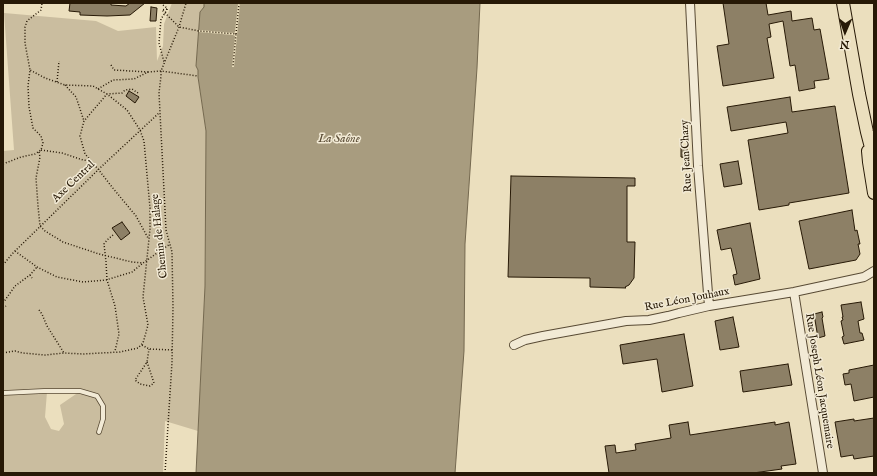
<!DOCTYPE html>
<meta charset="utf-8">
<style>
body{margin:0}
#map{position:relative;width:877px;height:476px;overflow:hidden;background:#ebdfbe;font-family:"IM FELL English",serif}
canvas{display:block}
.frame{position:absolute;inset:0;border:4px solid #271906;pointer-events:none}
.north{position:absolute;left:825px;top:12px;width:40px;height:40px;-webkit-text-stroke:3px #f2ead5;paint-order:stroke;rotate:182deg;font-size:11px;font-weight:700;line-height:16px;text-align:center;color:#271906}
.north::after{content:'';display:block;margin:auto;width:14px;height:18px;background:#271906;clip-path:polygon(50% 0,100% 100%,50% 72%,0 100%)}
</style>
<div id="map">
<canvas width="877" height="476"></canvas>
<div class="frame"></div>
<div class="north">N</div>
</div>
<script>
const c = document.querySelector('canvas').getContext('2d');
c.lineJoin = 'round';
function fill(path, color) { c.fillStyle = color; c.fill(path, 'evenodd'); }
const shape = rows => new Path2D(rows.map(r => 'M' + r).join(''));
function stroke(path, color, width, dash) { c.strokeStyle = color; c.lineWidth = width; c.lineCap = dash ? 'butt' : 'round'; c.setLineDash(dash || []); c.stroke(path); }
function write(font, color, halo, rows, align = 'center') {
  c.font = font + ' "IM FELL English",serif'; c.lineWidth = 3; c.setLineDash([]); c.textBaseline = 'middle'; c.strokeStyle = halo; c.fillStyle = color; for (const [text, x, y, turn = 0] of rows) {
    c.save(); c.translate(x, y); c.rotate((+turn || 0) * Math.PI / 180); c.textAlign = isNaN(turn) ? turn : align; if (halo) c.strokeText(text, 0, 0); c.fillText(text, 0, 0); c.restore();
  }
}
const green = shape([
 [172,3,204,3,204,7,200,12,196,66,198,70,198,77,206,131,205,286,198,431,165,421,163,473,3,473,3,151,14,150,4,13,96,21,118,31,156,27,157,61,163,46,164,24],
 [47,392,79,392,60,405,64,424,59,431,51,429,45,417]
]);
const water = shape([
 [204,3,480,3,477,68,465,244,464,351,455,473,196,473,205,286,206,131,198,77,198,70,196,66,200,12,204,7,204,3]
]);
const pier = shape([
 [238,4,240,4,234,67,232,67,235,36,233,35,199,32,199,30,234,33,235,32]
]);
const building = shape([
 [70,3,111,3,111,5,126,6,130,3,145,3,130,15,107,16,80,15,80,12,69,11,70,3],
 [723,3,766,3,768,15,791,11,792,21,812,18,814,30,820,29,829,79,814,81,815,88,799,91,795,65,790,66,783,21,769,24,771,37,767,38,774,78,723,86,717,46,729,44,723,3],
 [151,7,157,8,156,21,150,21,151,7],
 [129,91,139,97,135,103,126,96,129,91],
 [790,97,792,112,835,106,849,193,789,203,789,205,759,210,748,140,788,133,786,122,731,131,727,107,790,97],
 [681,148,687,148,687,158,681,157,681,148],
 [738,161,742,184,724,187,720,164,738,161],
 [511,176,635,178,635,186,627,186,627,242,635,242,634,278,629,285,625,287,626,288,590,287,590,278,508,277,511,176],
 [852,210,855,231,857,230,860,244,858,244,860,254,856,260,809,269,799,221,852,210],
 [122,222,130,233,121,240,112,228,122,222],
 [750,223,760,279,735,285,733,275,737,274,731,248,721,250,717,230,750,223],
 [861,302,864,319,858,321,860,333,862,333,864,340,844,344,842,337,844,336,841,321,843,320,842,317,843,317,841,305,861,302],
 [822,312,823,317,822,318,825,336,818,338,814,314,822,312],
 [733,317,739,347,720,350,715,321,733,317],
 [684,334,693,386,662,392,657,359,623,364,620,345,684,334],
 [788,364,792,385,743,392,740,371,788,364],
 [874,365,874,397,854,401,851,384,845,385,843,374,849,373,849,370,874,365],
 [874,418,874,456,854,459,853,455,841,457,835,422,854,419,854,421,874,418],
 [688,422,690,435,775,422,775,425,789,422,796,464,781,466,782,469,753,473,609,473,605,446,615,445,616,453,636,450,635,444,671,438,669,425,688,422]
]);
const path = shape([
 [163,5,167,8,167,10,161,19,159,43,164,62],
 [167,9,162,10,179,27,199,31,236,34,233,66],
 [236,34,239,4],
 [111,65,114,70,148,72],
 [57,82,59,61],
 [65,85,76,97,84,121],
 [98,89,113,80,134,79,148,72,161,71,198,76],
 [138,93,132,89,125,90,122,93,107,94,84,121,80,136,85,154,98,169,112,187,136,216,148,238],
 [41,150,62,153,83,160,91,161],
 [39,152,40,157,36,178,38,206,40,226,45,231,63,242,99,254,132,262,143,263,170,244],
 [3,164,21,157,35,154,41,150,43,143,41,136,33,128,29,107,28,86,30,70,25,43,25,27,27,21,41,10,42,3],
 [113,235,107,240,104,244,106,262,107,280,115,306,119,334,115,351],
 [15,251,37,267,57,277,83,282,106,280,132,272,143,263],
 [3,265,12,254,101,167,159,113],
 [30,275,32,278],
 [3,303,15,286,30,275,37,267],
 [3,308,6,306],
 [39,310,42,314,47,326,64,353],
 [142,345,149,349,172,350],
 [3,353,15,351,23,353,45,355,64,353,83,354,120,352,138,348,143,343,148,325,143,297,150,229,150,208,144,141,140,130,127,110,107,94,93,86,65,85,45,78,30,70],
 [147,362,154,383,150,386,140,384,135,380,147,362,149,349],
 [165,473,172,362,173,307,172,252,166,230,159,93,161,76,161,71,179,27,186,3]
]);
const lane = shape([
 [3,393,44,391,80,391,97,396,103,406,103,419,99,432]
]);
const street = shape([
 [690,3,698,166,709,306],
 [794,292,823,473],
 [514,345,525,340,543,336,626,321,649,320,668,316,679,313,709,306,794,292,864,277,874,271]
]);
const primary = shape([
 [843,3,859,94,867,132,874,159],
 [868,151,869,162,874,193]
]);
const streetNames = [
 ["Rue Jean Chazy",687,156,-93],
 ["Axe Central",74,182,-44],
 ["Chemin de Halage",160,236,-96],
 ["Rue Léon Jouhaux",687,300,-11],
 ["Rue Joseph Léon Jacquemaire",819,381,81]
];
const waterNames = [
 ["La Saône",339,140]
];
fill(green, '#cabd9f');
fill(water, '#a89c7f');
stroke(water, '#74684f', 1);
fill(pier, '#ebdfbe');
fill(building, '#8d8066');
stroke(building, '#271906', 1);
stroke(lane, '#584a34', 5.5);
stroke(street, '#584a34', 10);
stroke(primary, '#271906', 14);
stroke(path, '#271906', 1.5, [1, 2]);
stroke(lane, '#f2ead5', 4);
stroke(street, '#f2ead5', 8);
stroke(primary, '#ebdfbe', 12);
write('11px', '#271906', '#f2ead5', streetNames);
write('italic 12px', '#5b4d36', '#f2ead5', waterNames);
</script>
